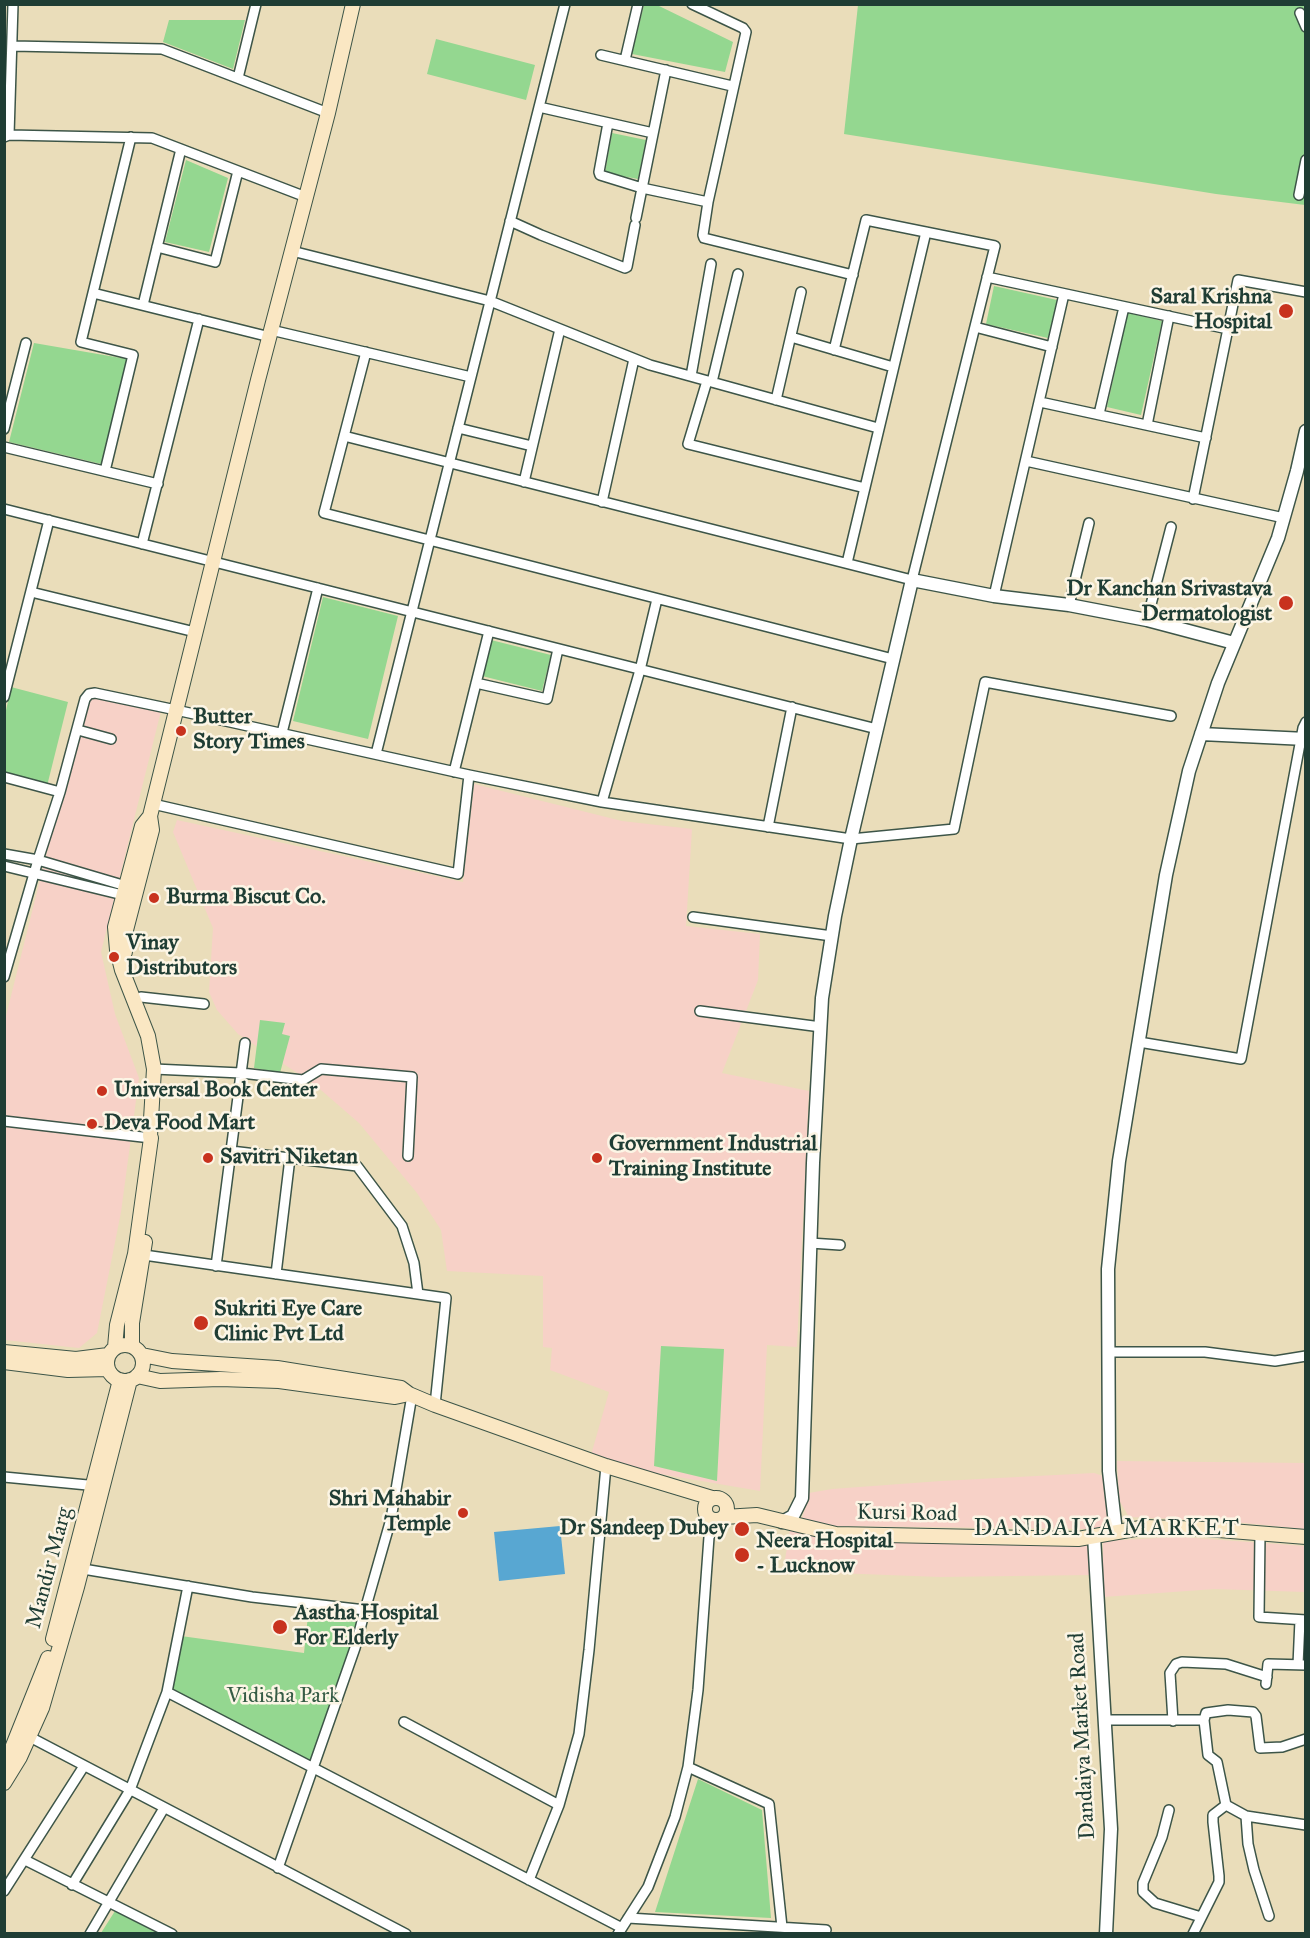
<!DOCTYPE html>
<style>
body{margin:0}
#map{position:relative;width:1310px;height:1938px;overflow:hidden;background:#eaddba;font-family:"IM FELL Great Primer",serif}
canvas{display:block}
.frame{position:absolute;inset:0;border:6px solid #1f3d34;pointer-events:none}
</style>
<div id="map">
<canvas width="1310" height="1938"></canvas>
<div class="frame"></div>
</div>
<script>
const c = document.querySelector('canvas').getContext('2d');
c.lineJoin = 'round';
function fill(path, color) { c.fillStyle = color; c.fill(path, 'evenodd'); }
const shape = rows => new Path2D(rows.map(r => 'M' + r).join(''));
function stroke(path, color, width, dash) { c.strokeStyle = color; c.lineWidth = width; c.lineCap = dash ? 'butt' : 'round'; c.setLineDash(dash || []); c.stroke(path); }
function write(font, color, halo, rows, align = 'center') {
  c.font = font + ' "IM FELL Great Primer",serif'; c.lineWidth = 5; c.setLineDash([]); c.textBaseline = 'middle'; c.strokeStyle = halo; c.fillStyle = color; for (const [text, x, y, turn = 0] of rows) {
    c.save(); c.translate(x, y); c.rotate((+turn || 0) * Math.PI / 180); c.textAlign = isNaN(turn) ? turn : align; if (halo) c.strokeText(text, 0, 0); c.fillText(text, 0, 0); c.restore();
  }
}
const built = shape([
 [86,696,161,711,101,952,115,1014,139,1078,121,1212,97,1333,79,1348,5,1340,5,1020],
 [474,784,622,821,692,829,686,926,760,934,758,980,722,1073,809,1091,797,1347,767,1345,760,1491,637,1470,591,1455,609,1392,550,1370,552,1348,543,1347,543,1276,447,1271,441,1230,417,1193,359,1123,314,1084,238,1034,217,1010,209,992,213,928,173,832,177,820,463,882],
 [1117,1461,1305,1463,1305,1529,1223,1521,1129,1517,1119,1500],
 [1094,1473,1103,1476,1109,1525,1091,1529,836,1526,802,1519,809,1493,832,1489,941,1481],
 [790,1530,1090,1542,1089,1575,940,1577,783,1571],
 [1180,1537,1305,1546,1305,1592,1215,1589,1103,1597,1103,1541]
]);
const green = shape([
 [644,5,657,5,733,42,725,72,632,54],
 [858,5,1305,5,1305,205,1216,194,844,134],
 [169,20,245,20,233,69,163,42],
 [436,39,535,65,526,100,427,74],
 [612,133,646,140,638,179,605,173],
 [186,160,228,178,209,252,165,242],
 [994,286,1057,300,1048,338,986,324],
 [1128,313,1162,321,1141,415,1107,407],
 [34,343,127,359,101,464,9,442],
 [323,597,398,616,368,739,293,721],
 [491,640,551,655,542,691,482,676],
 [11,687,68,702,47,786,5,776,5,715],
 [260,1020,285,1023,282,1034,290,1036,280,1073,254,1068],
 [661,1346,724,1349,717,1481,654,1466],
 [309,1606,361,1612,312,1765,170,1690,181,1636,304,1653],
 [698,1779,762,1810,771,1918,655,1912],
 [115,1911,157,1933,101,1933]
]);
const water = shape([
 [560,1526,565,1574,499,1581,494,1532]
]);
const minor = shape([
 [692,4,743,28,746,32,708,202,703,235,704,238,853,275],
 [1300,13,1306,27],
 [12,46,162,49,328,113],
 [601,55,732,86],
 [625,60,638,4],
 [238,78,256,4],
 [539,107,653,133],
 [608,123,599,172,600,175,642,188,708,202],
 [9,135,13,4],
 [4,137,9,135,152,138,306,197],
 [1299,195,1306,160],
 [636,218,666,70],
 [510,221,541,235,625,268,627,267,635,225],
 [157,247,215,262,238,171],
 [292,251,490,301,650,365,878,428],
 [987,277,1228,329],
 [93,293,270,337],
 [143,305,181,149],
 [975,327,1052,347],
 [271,330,471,377],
 [791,337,893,367],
 [366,352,324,513,893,659],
 [691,376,711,264],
 [707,381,688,444,865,488],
 [712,382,738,274],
 [776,400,801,292],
 [1040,402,1206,438],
 [1099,414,1124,307],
 [1147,425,1169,316],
 [458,428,532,446],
 [4,429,26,343],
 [344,436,912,580,995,246,866,220,834,350],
 [4,447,158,484],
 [1026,461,1284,518],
 [105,471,133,355,81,342,131,137],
 [524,482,560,329],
 [1193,499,1238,280,1306,292],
 [602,502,634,359],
 [4,509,877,729],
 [142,544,199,319],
 [847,563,926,232],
 [31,592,195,632],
 [994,596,1064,294],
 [1069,605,1089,523],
 [1147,620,1171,527],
 [476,683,547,699,558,649],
 [4,697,49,520],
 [78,730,111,739],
 [282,733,318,588],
 [376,754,565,4],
 [454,772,489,631],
 [4,777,60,792],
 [602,802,640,670,657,599],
 [153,804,458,874,469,775],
 [768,827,792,707],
 [4,854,38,860,126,886,129,888],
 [4,866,127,896],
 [693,917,832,936],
 [4,977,38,860,60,792,85,699,89,694,95,693,176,710,469,775,602,802,851,839,954,829,985,682,1171,716],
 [141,997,204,1004],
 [700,1011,821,1027],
 [1139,1042,1241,1059,1303,728,1306,722],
 [154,1069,241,1073,303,1080,321,1069,412,1077,408,1156],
 [4,1121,151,1138],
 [231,1151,357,1166,402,1226,414,1263,418,1294],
 [810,1243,840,1245],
 [144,1255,446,1298,435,1405],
 [216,1266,245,1043],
 [276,1274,290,1158],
 [1109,1352,1205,1352,1275,1361,1306,1356],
 [4,1477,98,1486],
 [1260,1533,1259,1617,1306,1620],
 [709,1537,719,1520],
 [77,1568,252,1597,365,1610],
 [1298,1665,1300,1620],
 [1266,1684,1268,1664,1306,1665],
 [167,1692,622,1928],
 [1105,1720,1204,1720],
 [1173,1721,1170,1673,1176,1664,1182,1662,1226,1664,1267,1677],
 [404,1722,559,1805],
 [26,1735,406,1934],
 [688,1767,769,1804,782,1927],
 [1226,1805,1217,1762,1208,1755,1204,1720,1206,1713,1228,1710,1253,1712,1256,1716,1260,1748,1282,1747,1306,1739],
 [1226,1805,1246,1816,1306,1825],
 [1169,1810,1162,1837,1143,1883,1143,1892,1155,1903,1201,1917],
 [1246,1816,1248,1844,1254,1870,1269,1916],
 [25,1860,172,1934],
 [278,1868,355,1648,365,1610,391,1519,412,1395],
 [529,1880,559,1805,579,1734,589,1650,606,1466],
 [72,1885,130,1790,167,1692,188,1586],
 [4,1891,84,1766],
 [628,1918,826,1930],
 [90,1934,164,1808],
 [618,1934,648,1887,675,1817,688,1767,698,1690,708,1551,709,1537,707,1516],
 [1193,1934,1219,1882,1219,1876,1213,1822,1213,1815,1226,1805]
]);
const tertiary = shape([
 [1201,734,1306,739],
 [782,1522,793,1516,802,1498,813,1163,822,998,835,916,851,839,912,580,994,596,1069,605,1147,620,1234,643],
 [1116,1532,1109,1471,1108,1269,1119,1161,1166,875,1189,771,1218,683,1278,538,1297,471,1306,431],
 [1094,1536,1111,1829,1106,1934]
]);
const secondary = shape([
 [125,952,125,934,152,830,150,816],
 '107 1363a18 18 0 1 1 36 0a18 18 0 1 1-36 0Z',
 [132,1346,132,1323,145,1242],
 [115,1347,117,1325,135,1254,151,1138,150,1136,154,1069,148,1036,122,970,117,950,115,927,142,826,150,816,258,380,328,113,353,4],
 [4,1352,76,1359,108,1355],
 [142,1355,172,1361,277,1368,401,1388,409,1394,435,1405,606,1466,712,1498],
 [4,1362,68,1370,108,1369],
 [137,1376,160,1381,220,1379,279,1381,395,1397,409,1394],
 '705 1509a11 11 0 1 1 22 0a11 11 0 1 1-22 0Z',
 [724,1517,757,1515,836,1534,1078,1539,1146,1527,1206,1529,1306,1537],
 [53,1639,120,1380],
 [4,1760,12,1748,48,1658],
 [4,1783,20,1757,42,1708,77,1587,130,1380]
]);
const markers = [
 [1286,311,8,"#c8321e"],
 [1286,603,8,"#c8321e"],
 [181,731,6,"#c8321e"],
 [154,898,6,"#c8321e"],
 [114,957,6,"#c8321e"],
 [102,1091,6,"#c8321e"],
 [92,1124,6,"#c8321e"],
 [208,1158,6,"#c8321e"],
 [597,1158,6,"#c8321e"],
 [201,1323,8,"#c8321e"],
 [463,1513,6,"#c8321e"],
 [742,1529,8,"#c8321e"],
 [742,1555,8,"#c8321e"],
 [280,1627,8,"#c8321e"]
];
const poiNames = [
 ["Saral Krishna",1272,298,"right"],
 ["Hospital",1272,323,"right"],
 ["Dr Kanchan Srivastava",1272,590,"right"],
 ["Dermatologist",1272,615,"right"],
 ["Butter",193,718],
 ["Story Times",193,743],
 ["Burma Biscut Co.",166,898],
 ["Vinay",126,944],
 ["Distributors",126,969],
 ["Universal Book Center",114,1091],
 ["Deva Food Mart",104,1124],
 ["Government Industrial",609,1145],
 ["Training Institute",609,1170],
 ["Savitri Niketan",220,1158],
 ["Sukriti Eye Care",214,1310],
 ["Clinic Pvt Ltd",214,1335],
 ["Shri Mahabir",451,1500,"right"],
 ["Temple",451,1525,"right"],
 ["Dr Sandeep Dubey",728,1529,"right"],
 ["Neera Hospital",756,1542],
 ["- Lucknow",756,1567],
 ["Aastha Hospital",294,1614],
 ["For Elderly",294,1639]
];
const streetNames = [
 ["Kursi Road",907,1514,1],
 ["Mandir Marg",50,1568,-75],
 ["Dandaiya Market Road",1083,1736,-93]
];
const parkNames = [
 ["Vidisha Park",283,1697]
];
const neighbourhoodNames = [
 ["DANDAIYA MARKET",1107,1529]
];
fill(built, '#f7d1c7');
fill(green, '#94d790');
fill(water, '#58a7d2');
stroke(minor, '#3d5548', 12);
stroke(tertiary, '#3d5548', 15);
stroke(secondary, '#3d5548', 16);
stroke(minor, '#fff', 9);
stroke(tertiary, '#fff', 12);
stroke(secondary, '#fae7c3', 14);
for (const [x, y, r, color] of markers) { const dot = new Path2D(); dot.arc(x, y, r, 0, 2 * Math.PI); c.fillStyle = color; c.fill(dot); stroke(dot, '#fcf5e5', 2); }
write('bold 22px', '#1f3d34', '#fcf5e5', poiNames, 'left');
write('22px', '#1f3d34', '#fcf5e5', streetNames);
write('22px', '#365c46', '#fcf5e5', parkNames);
c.letterSpacing = '1.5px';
write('24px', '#1f3d34', '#fcf5e5', neighbourhoodNames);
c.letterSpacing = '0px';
</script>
